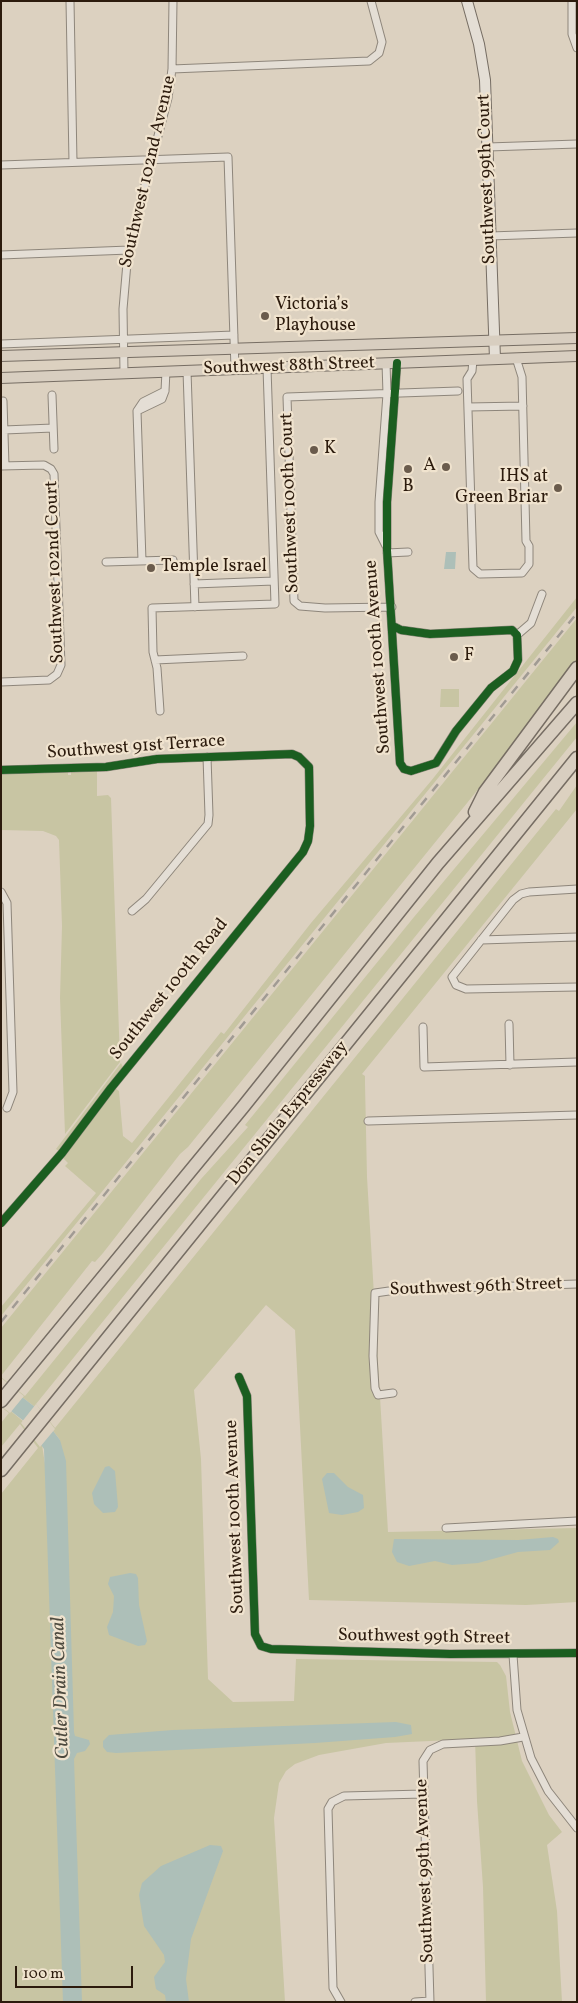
<!DOCTYPE html>
<meta charset="utf-8">
<style>
body{margin:0}
#map{position:relative;width:578px;height:2003px;overflow:hidden;background:#dcd1c0;font-family:Vollkorn,serif}
canvas{display:block}
.frame{position:absolute;inset:0;border:2px solid #2c1b0d;pointer-events:none}
.scale{position:absolute;left:15px;top:1966px;width:118px;height:22px;box-sizing:border-box;border:2px solid #2c1b0d;border-top:0;padding-left:6px;font-size:15px;line-height:18px;white-space:nowrap;color:#2c1b0d;-webkit-text-stroke:4px #f0e3ce;paint-order:stroke}
</style>
<div id="map">
<canvas width="578" height="2003"></canvas>
<div class="frame"></div>
<div class="scale">100 m</div>
</div>
<script>
const c = document.querySelector('canvas').getContext('2d');
c.lineJoin = 'round';
function fill(path, color) { c.fillStyle = color; c.fill(path, 'evenodd'); }
const shape = rows => new Path2D(rows.map(r => 'M' + r).join(''));
function stroke(path, color, width, dash) { c.strokeStyle = color; c.lineWidth = width; c.lineCap = dash ? 'butt' : 'round'; c.setLineDash(dash || []); c.stroke(path); }
function write(font, color, halo, rows, align = 'center') {
  c.font = font + ' Vollkorn,serif'; c.lineWidth = 4.5; c.setLineDash([]); c.textBaseline = 'middle'; c.strokeStyle = halo; c.fillStyle = color; for (const [text, x, y, turn = 0] of rows) {
    c.save(); c.translate(x, y); c.rotate((+turn || 0) * Math.PI / 180); c.textAlign = isNaN(turn) ? turn : align; if (halo) c.strokeText(text, 0, 0); c.fillText(text, 0, 0); c.restore();
  }
}
const green = shape([
 [577,597,577,607,1,1316,1,1307,96,1193,65,1166,68,1163,63,1158,115,1088,119,1091,123,1136,132,1143,221,1032,224,1034,311,923,431,781],
 [577,618,577,661,523,734,188,1147,180,1154,103,1253,95,1262,92,1261,1,1376,1,1328],
 [441,689,459,689,459,707,440,707],
 [577,722,577,737,36,1404,55,1428,556,809,559,811,577,785,577,809,362,1074,365,1076,365,1084,367,1177,388,1532,577,1528,577,1602,526,1605,309,1600,295,1330,266,1305,194,1390,201,1459,208,1679,233,1702,294,1701,296,1659,497,1662,500,1665,506,1676,510,1712,522,1761,549,1815,562,1832,547,1845,557,1911,562,2002,486,2002,483,1887,477,1801,475,1739,386,1743,319,1755,295,1764,286,1771,279,1783,274,1818,285,2002,1,2002,1,1494,38,1448,20,1424,1,1447,1,1423,9,1413,1,1407,1,1403,24,1422,42,1445,45,1464,60,1440,35,1407,1,1381,1,1377,25,1396,201,1179,248,1127,245,1125,414,917],
 [97,770,97,796,108,795,111,798,120,1062,65,1134,60,998,62,926,59,840,56,836,43,831,1,830,1,774,68,771,68,775,71,775,71,771],
 [121,1063,123,1067,59,1151,56,1149]
]);
const water = shape([
 [446,552,456,552,455,569,444,569],
 [1,1381,35,1407,60,1440,66,1461,74,1732,75,1736,89,1740,90,1744,85,1751,77,1753,74,1759,82,2002,63,2002,44,1449,25,1422,11,1411],
 [109,1466,115,1471,118,1507,115,1512,103,1513,94,1504,92,1493,105,1467],
 [327,1473,334,1473,348,1487,363,1495,364,1508,358,1512,342,1515,329,1513,322,1479],
 [553,1537,558,1539,559,1542,550,1550,518,1552,478,1563,452,1565,435,1561,409,1566,397,1562,392,1552,394,1539,518,1540],
 [130,1573,136,1574,138,1578,139,1605,147,1641,145,1645,138,1646,109,1635,107,1627,113,1612,114,1596,108,1584,110,1577],
 [396,1722,411,1725,412,1734,395,1737,315,1743,116,1753,107,1752,103,1747,103,1741,109,1735,173,1730],
 [210,1845,221,1846,223,1851,191,1939,186,1979,189,2002,166,2002,165,1995,156,1989,154,1977,165,1962,164,1955,144,1926,139,1895,142,1883,161,1866]
]);
const pier = shape([
 [1,1378,24,1396,10,1413,1,1406],
 [36,1404,55,1429,40,1447,21,1423]
]);
const street = shape([
 [70,1,73,162],
 [572,1,572,34,577,48],
 [172,69,369,61,379,53,382,42,371,1],
 [488,147,577,144],
 [1,165,228,157,235,369],
 [490,236,577,233],
 [1,255,129,250],
 [1,344,234,335],
 [473,360,472,371,467,379,473,568,480,574,522,573,529,564,529,546,526,541,522,377,516,358],
 [187,371,195,607],
 [124,373,123,309,127,263,135,223,168,98,172,69,173,1],
 [165,391,162,399,137,411,143,402,165,391],
 [165,391,166,371],
 [52,395,54,449],
 [3,401,5,466],
 [468,407,523,406],
 [137,411,142,561],
 [4,430,53,428],
 [1,466,44,465,51,469,54,474,61,665,57,674,49,680,1,682],
 [386,546,379,532,379,502,387,394,386,363],
 [387,553,408,552],
 [106,562,173,560],
 [194,584,274,581],
 [392,607,325,608,300,606,294,601,287,397,458,391],
 [393,626,401,630,430,634,512,630,517,635,518,660,513,671,491,688,456,731,436,763,411,771,404,769,400,763,387,550,387,502,397,363],
 [517,635,531,623,542,594],
 [155,660,243,656],
 [160,711,157,668,153,652,152,608,275,604,267,368],
 [1,770,106,767,157,759,292,754,299,757,309,767,310,826,308,841,303,852,111,1088,62,1153,1,1223],
 [577,889,529,892,521,894,513,900,452,977,456,985,466,989,577,987],
 [1,892,7,903,13,1092,7,1108],
 [132,911,146,899,208,824,209,815,207,757],
 [481,940,577,937],
 [509,1024,510,1065],
 [423,1027,424,1067,577,1062],
 [368,1121,577,1115],
 [239,1377,247,1396,255,1634,261,1646,271,1649,450,1654,577,1653],
 [393,1393,378,1395,375,1388,373,1356,375,1293,396,1290,577,1284],
 [446,1528,577,1521],
 [513,1655,517,1710,531,1758,548,1791,577,1828],
 [341,2002,333,1988,328,1809,332,1802,344,1796,423,1794],
 [415,2002,430,2001],
 [430,2002,423,1761,430,1750,443,1744,500,1741,523,1737]
]);
const secondary = shape([
 [467,1,479,44,485,80,495,359]
]);
const primary = shape([
 [1,356,577,338],
 [1,378,577,356]
]);
const highway = shape([
 [475,812,485,792,577,668],
 [1,1401,243,1107,438,863,577,703],
 [1,1470,577,758]
]);
const rail = shape([
 [1,1322,577,613]
]);
const cycleway = shape([
 [393,626,401,630,430,634,512,630,517,635,518,660,513,671,491,688,456,731,436,763,411,771,404,769,400,763,387,550,387,502,397,363],
 [1,770,106,767,157,759,292,754,299,757,309,767,310,826,308,841,303,852,111,1088,62,1153,1,1223],
 [239,1377,247,1396,255,1634,261,1646,271,1649,450,1654,577,1653]
]);
const markers = [
 [265,316,5,"#6a5b4c"],
 [314,450,5,"#6a5b4c"],
 [446,467,5,"#6a5b4c"],
 [408,469,5,"#6a5b4c"],
 [558,488,5,"#6a5b4c"],
 [151,568,5,"#6a5b4c"],
 [454,657,5,"#6a5b4c"]
];
const streetNames = [
 ["Southwest 102nd Avenue",149,172,-77],
 ["Southwest 99th Court",488,179,-92],
 ["Southwest 88th Street",289,367,-2],
 ["Southwest 100th Court",291,503,-92],
 ["Southwest 102nd Court",56,572,-92],
 ["Southwest 100th Avenue",379,657,-94],
 ["Southwest 91st Terrace",136,748,-4],
 ["Southwest 100th Road",170,990,-51],
 ["Don Shula Expressway",289,1114,-51],
 ["Southwest 96th Street",476,1288,-2],
 ["Southwest 100th Avenue",236,1517,-92],
 ["Southwest 99th Street",424,1638,1],
 ["Southwest 99th Avenue",426,1871,-92]
];
const poiNames = [
 ["Victoria’s",275,306],
 ["Playhouse",275,327],
 ["K",324,450],
 ["A",436,467,"right"],
 ["IHS at",548,478,"right"],
 ["Green Briar",548,499,"right"],
 ["B",408,488,"center"],
 ["Temple Israel",161,568],
 ["F",464,657]
];
const waterNames = [
 ["Cutler Drain Canal",62,1688,-92]
];
fill(green, '#c8c5a3');
fill(water, '#adbfb8');
fill(pier, '#dcd1c0');
stroke(street, '#8e867b', 9);
stroke(secondary, '#766d63', 12);
stroke(primary, '#766d63', 12);
stroke(highway, '#766d63', 15);
stroke(street, '#e4ded5', 7);
stroke(secondary, '#e4ded5', 10);
stroke(primary, '#d8cec0', 10);
stroke(highway, '#d8cec0', 12);
stroke(rail, '#a19b94', 2.5, [9, 9]);
stroke(cycleway, '#1b5e20', 8);
for (const [x, y, r, color] of markers) { const dot = new Path2D(); dot.arc(x, y, r, 0, 2 * Math.PI); c.fillStyle = color; c.fill(dot); stroke(dot, '#f0e3ce', 2); }
write('18px', '#2c1b0d', '#f0e3ce', streetNames);
write('18px', '#2c1b0d', '#f0e3ce', poiNames, 'left');
write('italic 19px', '#4d4a3f', '#f0e3ce', waterNames);
</script>
